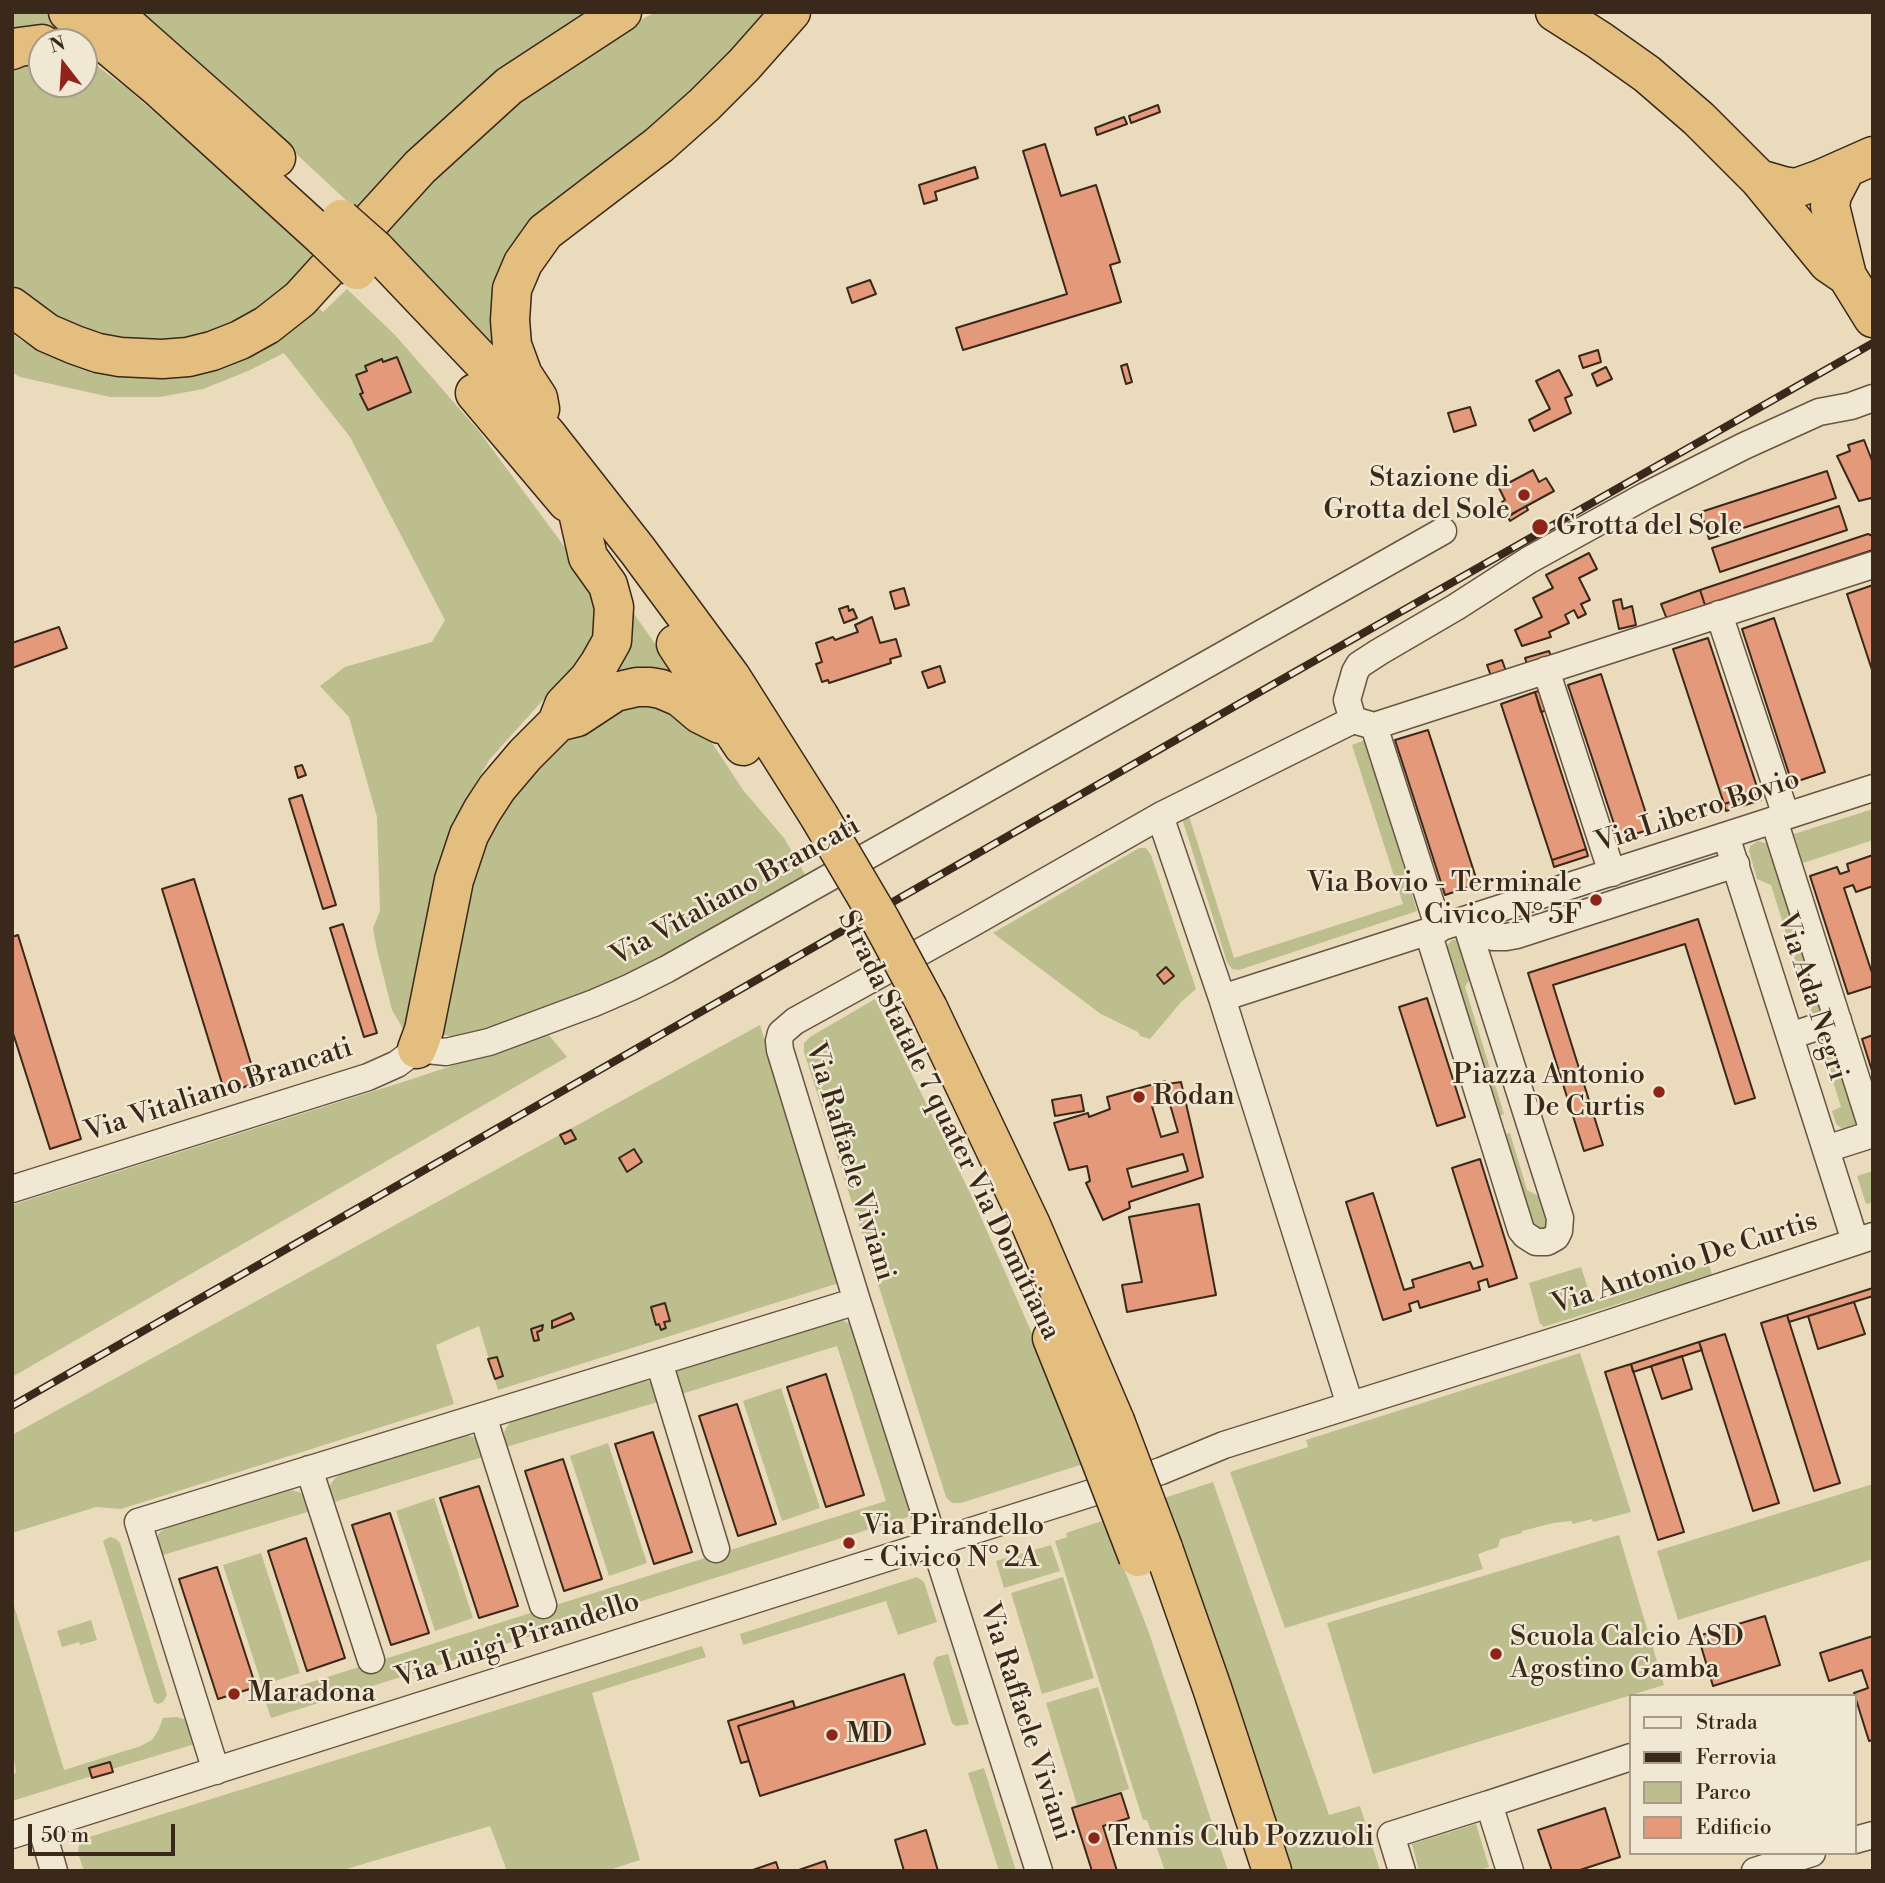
<!DOCTYPE html>
<meta charset="utf-8">
<style>
body{margin:0}
#map{position:relative;width:1885px;height:1883px;overflow:hidden;background:#e9dbbc;font-family:"Libre Bodoni",serif}
canvas{display:block}
.frame{position:absolute;inset:0;border:14px solid #3a281a;pointer-events:none}
.legend{position:absolute;left:1629px;top:1694px;width:228px;height:161px;box-sizing:border-box;background:#f1e8d3;border:2px solid #a89b89;margin:0;padding:9px 12px;list-style:none;font-size:21px;color:#3a281a}
.legend li{display:flex;align-items:center;gap:14px;height:35px}
.legend b{width:35px;border:2px solid #a89b89}
.north{position:absolute;left:28px;top:28px;width:70px;height:70px;box-sizing:border-box;background:#f1e8d3;border:2px solid #a89b89;border-radius:50%;rotate:343deg;font-size:19px;font-weight:700;line-height:28px;text-align:center;color:#3a281a}
.north::after{content:'';display:block;margin:auto;width:24px;height:32px;background:#8f2418;clip-path:polygon(50% 0,100% 100%,50% 72%,0 100%)}
.scale{position:absolute;left:28px;top:1824px;width:147px;height:32px;box-sizing:border-box;border:4px solid #3a281a;border-top:0;padding-left:9px;font-size:21px;line-height:24px;white-space:nowrap;color:#3a281a;-webkit-text-stroke:5px #f1e8d3;paint-order:stroke}
</style>
<div id="map">
<canvas width="1885" height="1883"></canvas>
<div class="frame"></div>
<ul class="legend">
<li><b style="height:9px;background:#f1e8d3"></b>Strada</li>
<li><b style="height:9px;background:#3a281a"></b>Ferrovia</li>
<li><b style="height:19px;background:#bcbe8d"></b>Parco</li>
<li><b style="height:19px;background:#e3997a"></b>Edificio</li>
</ul>
<div class="north">N</div>
<div class="scale">50 m</div>
</div>
<script>
const c = document.querySelector('canvas').getContext('2d');
c.lineJoin = 'round';
function fill(path, color) { c.fillStyle = color; c.fill(path, 'evenodd'); }
const shape = rows => new Path2D(rows.map(r => 'M' + r).join(''));
function stroke(path, color, width, dash) { c.strokeStyle = color; c.lineWidth = width; c.lineCap = dash ? 'butt' : 'round'; c.setLineDash(dash || []); c.stroke(path); }
function write(font, color, halo, rows, align = 'center') {
  c.font = font + ' "Libre Bodoni",serif'; c.lineWidth = 5; c.setLineDash([]); c.textBaseline = 'middle'; c.strokeStyle = halo; c.fillStyle = color; for (const [text, x, y, turn = 0] of rows) {
    c.save(); c.translate(x, y); c.rotate((+turn || 0) * Math.PI / 180); c.textAlign = isNaN(turn) ? turn : align; if (halo) c.strokeText(text, 0, 0); c.fillText(text, 0, 0); c.restore();
  }
}
const green = shape([
 [12,12,49,12,69,28,70,33,40,33,12,37],
 [136,12,593,12,360,213,251,112],
 [656,12,778,12,725,69,556,210,504,357,381,233,450,161,538,86,636,22],
 [42,51,42,84,84,84,84,59,96,65,129,90,229,178,271,210,322,255,279,299,206,336,136,343,70,326,19,293,12,286,12,58],
 [347,289,395,335,478,430,584,573,596,597,596,623,592,637,579,660,490,759,453,821,441,858,406,1034,392,1010,377,950,373,928,380,911,377,817,349,717,320,686,345,667,432,642,445,620,350,437,284,353,248,371,203,389,160,397,110,397,20,377,12,372,12,333,22,341,62,359,112,373,315,305,323,312],
 [632,611,677,675,662,669,644,668,615,671],
 [636,697,703,729,743,790,784,838,806,876,633,972,589,992,494,1028,456,1037,444,1035,441,1033,469,879,509,795,579,727],
 [1365,740,1417,911,1239,970,1232,969,1227,962,1181,815,1188,813,1234,958,1403,904,1352,745],
 [1873,809,1873,840,1803,863,1794,834],
 [1758,841,1769,844,1824,1016,1813,1019,1771,885,1757,879,1749,851,1750,846],
 [1139,848,1146,848,1151,855,1196,989,1181,1002,1150,1039,1140,1036,1138,1032,1101,1014,993,933],
 [1452,940,1458,940,1474,972,1465,987,1504,1114,1496,1117,1446,947],
 [875,999,972,1197,1041,1354,1083,1464,961,1503,952,1503,946,1497,804,1052,804,1043,810,1037],
 [760,1025,842,1282,498,1390,479,1326,436,1345,454,1404,121,1509,96,1507,12,1533,12,1435],
 [1830,1033,1857,1118,1855,1125,1849,1128,1841,1128,1836,1124,1832,1111,1841,1107,1819,1036],
 [548,1034,567,1057,12,1377,12,1205,406,1081],
 [1510,1133,1527,1190,1546,1200,1548,1227,1542,1230,1530,1228,1502,1135],
 [1873,1171,1873,1202,1866,1204,1857,1176],
 [1709,1265,1712,1275,1543,1327,1542,1324,1540,1324,1529,1283,1581,1267,1592,1301],
 [839,1318,850,1324,909,1509,908,1517,271,1718,264,1697,886,1501,837,1346,678,1395,674,1372,676,1367],
 [1580,1353,1631,1512,1593,1522,1592,1519,1573,1524,1571,1521,1553,1523,1522,1531,1522,1533,1500,1539,1498,1547,1478,1554,1483,1569,1285,1628,1230,1472,1308,1447,1306,1440],
 [641,1380,649,1381,657,1387,661,1401,506,1447,504,1432,510,1422,517,1417],
 [781,1388,820,1508,782,1521,743,1401],
 [466,1435,474,1437,482,1442,486,1456,331,1503,329,1487,335,1478,342,1473],
 [608,1443,647,1563,609,1576,570,1456],
 [1213,1482,1329,1815,1360,1806,1380,1871,1289,1871,1164,1498],
 [1873,1484,1873,1559,1678,1620,1657,1551],
 [291,1490,299,1492,307,1497,311,1511,156,1557,154,1542,160,1532,167,1528],
 [434,1498,473,1618,435,1631,396,1511],
 [1105,1520,1148,1630,1228,1871,1165,1871,1147,1820,1143,1820,1055,1541,1067,1537,1066,1533],
 [1619,1535,1664,1685,1373,1774,1327,1623],
 [110,1537,116,1539,120,1543,167,1695,163,1702,158,1704,154,1702,103,1541],
 [1051,1545,1060,1571,1004,1588,996,1561],
 [261,1553,300,1673,262,1685,223,1565],
 [917,1577,924,1582,937,1622,898,1635,886,1601,743,1645,740,1634],
 [1063,1577,1094,1678,1042,1694,1011,1593],
 [12,1599,64,1770,141,1746,152,1740,158,1731,163,1718,177,1717,187,1720,195,1744,112,1769,109,1762,89,1768,92,1776,12,1801,12,1776,16,1772,12,1748],
 [91,1620,97,1640,80,1645,79,1642,62,1647,57,1631],
 [702,1646,706,1657,592,1693,640,1860,606,1871,507,1871,490,1826,340,1871,84,1871,78,1853,79,1845,83,1839],
 [948,1654,969,1724,956,1726,952,1723,933,1663,936,1657],
 [1098,1687,1129,1789,1077,1805,1046,1703],
 [984,1768,1016,1871,999,1871,968,1773],
 [1476,1824,1489,1867,1476,1871,1419,1871,1412,1844]
]);
const building = shape([
 [1158,105,1160,112,1131,123,1129,116,1158,105],
 [1124,117,1127,124,1097,135,1095,128,1124,117],
 [1045,144,1061,196,1096,185,1120,262,1110,265,1121,302,963,350,956,328,1067,294,1023,151,1045,144],
 [975,167,978,178,935,192,937,200,924,204,919,185,975,167],
 [870,280,876,294,852,303,847,288,870,280],
 [1598,350,1601,362,1583,368,1579,356,1598,350],
 [397,357,411,392,368,410,360,394,363,393,356,375,367,371,365,366,382,359,383,362,397,357],
 [1127,364,1132,382,1126,384,1121,366,1127,364],
 [1606,367,1612,379,1597,386,1592,374,1606,367],
 [1559,370,1572,395,1565,398,1571,413,1534,431,1529,420,1550,409,1536,381,1559,370],
 [1470,407,1476,425,1454,432,1448,413,1470,407],
 [1864,440,1873,463,1873,502,1871,498,1859,501,1837,456,1850,451,1848,445,1864,440],
 [1533,470,1539,482,1546,478,1554,491,1510,515,1502,502,1505,500,1499,488,1533,470],
 [1827,471,1836,498,1709,539,1701,512,1827,471],
 [1526,506,1528,510,1510,521,1508,517,1526,506],
 [1839,506,1847,530,1720,572,1712,548,1839,506],
 [1868,534,1873,536,1873,550,1705,605,1700,590,1868,534],
 [1589,553,1597,569,1579,578,1590,600,1581,604,1586,614,1578,618,1574,610,1565,615,1569,623,1549,632,1551,637,1522,646,1515,630,1542,617,1533,598,1553,588,1546,575,1589,553],
 [1873,585,1873,673,1847,594,1873,585],
 [904,588,909,605,895,609,890,592,904,588],
 [1700,590,1706,608,1668,622,1661,604,1700,590],
 [1621,599,1623,609,1632,606,1636,625,1619,629,1613,601,1621,599],
 [848,606,849,611,853,609,857,618,844,623,839,609,848,606],
 [872,617,880,643,896,639,901,656,890,659,891,663,829,683,828,680,822,682,816,664,822,662,816,643,833,637,835,640,858,632,855,625,872,617],
 [1774,618,1825,772,1792,783,1742,629,1774,618],
 [59,627,67,648,12,668,12,643,59,627],
 [1708,638,1759,793,1724,804,1673,649,1708,638],
 [1549,651,1552,659,1528,667,1525,658,1549,651],
 [1502,660,1507,674,1492,679,1487,665,1502,660],
 [940,666,945,682,928,688,922,672,940,666],
 [1601,674,1651,829,1619,839,1568,685,1601,674],
 [1542,690,1548,710,1541,712,1535,692,1542,690],
 [1535,692,1586,849,1552,860,1501,704,1535,692],
 [1428,730,1478,884,1445,895,1395,740,1428,730],
 [302,765,306,775,298,778,295,767,302,765],
 [1759,793,1761,800,1726,811,1724,804,1759,793],
 [302,795,336,905,323,909,289,799,302,795],
 [1586,849,1588,856,1554,867,1552,860,1586,849],
 [1873,855,1873,886,1856,892,1853,885,1844,888,1873,976,1873,986,1848,994,1810,876,1837,867,1840,874,1849,871,1847,864,1873,855],
 [194,879,257,1083,225,1093,162,889,194,879],
 [1698,919,1755,1098,1735,1104,1685,944,1553,985,1603,1145,1584,1151,1528,973,1698,919],
 [343,924,377,1033,364,1037,330,928,343,924],
 [18,935,81,1139,50,1149,12,1030,12,937,18,935],
 [1166,967,1174,976,1164,984,1157,975,1166,967],
 [1427,998,1465,1117,1437,1126,1399,1007,1427,998],
 [1873,1035,1873,1074,1862,1039,1873,1035],
 [1165,1081,1167,1084,1181,1082,1203,1177,1129,1202,1130,1208,1103,1220,1086,1183,1090,1181,1087,1166,1069,1170,1054,1123,1088,1113,1089,1117,1110,1109,1107,1097,1165,1081],
 [1169,1101,1178,1132,1161,1137,1152,1106,1169,1101],
 [1183,1154,1188,1171,1132,1187,1127,1169,1183,1154],
 [1081,1095,1084,1111,1055,1116,1052,1100,1081,1095],
 [571,1130,576,1139,565,1144,560,1135,571,1130],
 [634,1149,642,1162,627,1172,619,1158,634,1149],
 [1480,1159,1517,1278,1489,1287,1487,1279,1478,1282,1480,1290,1420,1308,1418,1301,1409,1304,1411,1311,1383,1320,1346,1202,1373,1193,1404,1290,1414,1287,1412,1280,1470,1262,1473,1269,1483,1266,1452,1168,1480,1159],
 [1199,1204,1216,1295,1127,1312,1122,1285,1142,1282,1129,1217,1199,1204],
 [1873,1288,1873,1296,1789,1322,1787,1315,1873,1288],
 [1854,1302,1865,1334,1818,1349,1808,1316,1854,1302],
 [665,1303,670,1321,664,1322,666,1328,661,1330,659,1324,656,1325,651,1307,665,1303],
 [571,1313,574,1319,552,1328,552,1321,571,1313],
 [1787,1315,1840,1483,1814,1491,1761,1323,1787,1315],
 [543,1325,542,1330,537,1332,539,1340,534,1341,531,1329,543,1325],
 [1725,1334,1779,1503,1753,1511,1699,1342,1725,1334],
 [1699,1342,1702,1350,1633,1372,1631,1364,1699,1342],
 [1682,1356,1692,1389,1662,1399,1651,1366,1682,1356],
 [497,1357,503,1376,495,1379,488,1359,497,1357],
 [1631,1364,1684,1532,1658,1540,1605,1372,1631,1364],
 [826,1374,864,1495,826,1507,787,1387,826,1374],
 [737,1404,776,1524,738,1536,699,1416,737,1404],
 [653,1432,692,1552,654,1564,615,1444,653,1432],
 [563,1459,602,1579,564,1591,525,1471,563,1459],
 [479,1486,518,1606,479,1618,440,1498,479,1486],
 [390,1513,429,1633,391,1645,352,1525,390,1513],
 [306,1538,345,1658,307,1671,268,1551,306,1538],
 [217,1567,256,1687,218,1699,179,1579,217,1567],
 [1765,1616,1780,1665,1713,1686,1698,1636,1765,1616],
 [1873,1636,1873,1740,1869,1741,1854,1693,1868,1688,1862,1670,1829,1681,1820,1653,1873,1636],
 [904,1674,925,1744,760,1796,738,1726,904,1674],
 [793,1701,795,1708,738,1726,749,1761,741,1763,728,1721,793,1701],
 [110,1762,113,1772,92,1778,89,1768,110,1762],
 [1121,1793,1129,1818,1103,1826,1117,1871,1092,1871,1072,1808,1121,1793],
 [1605,1808,1620,1857,1577,1871,1552,1871,1538,1830,1605,1808],
 [926,1830,938,1871,904,1871,895,1840,926,1830],
 [825,1861,828,1871,796,1871,825,1861],
 [776,1862,779,1871,750,1871,776,1862]
]);
const minor = shape([
 [1719,614,1786,816],
 [1546,670,1612,873],
 [1353,720,1347,700,1355,672,1359,665,1379,652,1456,607,1529,560,1647,495,1744,446,1819,412,1851,406,1873,398],
 [1160,816,1222,998,1350,1405],
 [1774,820,1873,1131],
 [1726,836,1855,1241],
 [1465,920,1480,931,1493,937,1506,937,1517,935,1736,864],
 [1439,929,1374,726,1873,565],
 [1428,932,1521,1230,1525,1235,1536,1242,1547,1242,1556,1237,1559,1231,1560,1218,1465,920],
 [1222,998,1873,788],
 [1790,1036,1838,1020],
 [1826,1149,1873,1134],
 [12,1189,368,1077,397,1064,417,1049,446,1052,489,1042,594,1003,631,987,667,969,1443,531],
 [659,1362,716,1549],
 [483,1416,543,1605],
 [309,1469,371,1660],
 [216,1771,138,1522,857,1301],
 [1489,1804,1631,1757],
 [41,1826,54,1871],
 [12,1835,1161,1471,1224,1445,1580,1333,1873,1236],
 [1855,1840,1873,1835],
 [1039,1871,857,1301,780,1050,779,1041,781,1033,795,1021,969,925,1160,816,1353,720,1374,726],
 [1402,1871,1391,1835,1489,1804,1510,1871],
 [1755,1871,1812,1853]
]);
const highway = shape([
 [68,12,159,88,324,238],
 [112,12,225,112,276,158],
 [1555,12,1599,40,1647,74,1699,119,1759,179,1828,263,1847,276],
 [12,50,19,47,42,44],
 [1846,168,1832,195,1830,206,1847,276,1873,318],
 [1759,179,1783,186,1796,188,1821,179,1873,156],
 [376,250,491,371,547,435,638,551,731,677,819,816],
 [12,307,47,333,75,345,98,353,120,357,162,359,188,357,212,351,240,340,267,325,300,299,420,167,509,86,622,12],
 [475,393,567,502],
 [540,409,538,398,523,375,512,345,510,320,512,289,523,263,545,232,659,145,704,105,744,65,791,12],
 [676,644,743,746],
 [565,720,577,717,615,692,637,687,650,687,661,689,680,697,700,714,720,724],
 [928,1008,1031,1225,1115,1421],
 [417,1049,424,1030,454,880,469,835,482,811,497,788,525,755,557,723,564,705,588,680,599,664,612,641,614,607,608,585,588,557,579,517],
 [1052,1338,1089,1430],
 [1163,1548,1212,1688,1272,1871]
]);
const rail = shape([
 [12,1406,1258,693,1873,343]
]);
const highwayBridge = shape([
 [341,219,376,250],
 [324,238,357,270],
 [819,816,881,921,928,1008],
 [1115,1421,1163,1548],
 [1089,1430,1138,1557]
]);
const markers = [
 [1524,495,7,"#8f2418"],
 [1540,527,9,"#8f2418"],
 [1596,900,7,"#8f2418"],
 [1659,1092,7,"#8f2418"],
 [1139,1097,7,"#8f2418"],
 [849,1543,7,"#8f2418"],
 [1496,1654,7,"#8f2418"],
 [234,1694,7,"#8f2418"],
 [832,1735,7,"#8f2418"],
 [1094,1838,7,"#8f2418"]
];
const poiNames = [
 ["Stazione di",1510,479,"right"],
 ["Grotta del Sole",1510,511,"right"],
 ["Grotta del Sole",1556,527],
 ["Via Bovio - Terminale",1582,884,"right"],
 ["Civico N° 5F",1582,916,"right"],
 ["Piazza Antonio",1645,1076,"right"],
 ["De Curtis",1645,1108,"right"],
 ["Rodan",1153,1097],
 ["Via Pirandello",863,1527],
 ["- Civico N° 2A",863,1559],
 ["Scuola Calcio ASD",1510,1638],
 ["Agostino Gamba",1510,1670],
 ["Maradona",248,1694],
 ["MD",846,1735],
 ["Tennis Club Pozzuoli",1108,1838]
];
const streetNames = [
 ["Via Libero Bovio",1698,812,-18],
 ["Via Vitaliano Brancati",736,892,-29],
 ["Via Ada Negri",1811,997,72],
 ["Via Vitaliano Brancati",219,1091,-18],
 ["Strada Statale 7 quater Via Domitiana",948,1126,64],
 ["Via Raffaele Viviani",849,1162,73],
 ["Via Antonio De Curtis",1685,1264,-18],
 ["Via Luigi Pirandello",518,1641,-18],
 ["Via Raffaele Viviani",1025,1722,72]
];
fill(green, '#bcbe8d');
fill(building, '#e3997a');
stroke(building, '#3a281a', 2);
stroke(minor, '#665542', 29);
stroke(highway, '#3a281a', 41);
stroke(minor, '#f1e8d3', 26);
stroke(highway, '#e4be7e', 38);
stroke(rail, '#3a281a', 8);
stroke(rail, '#f1e8d3', 5, [16]);
stroke(highwayBridge, '#3a281a', 41, []);
stroke(highwayBridge, '#e4be7e', 38);
for (const [x, y, r, color] of markers) { const dot = new Path2D(); dot.arc(x, y, r, 0, 2 * Math.PI); c.fillStyle = color; c.fill(dot); stroke(dot, '#f1e8d3', 2.5); }
write('28px', '#3a281a', '#f1e8d3', poiNames, 'left');
write('28px', '#3a281a', '#f1e8d3', streetNames);
</script>
